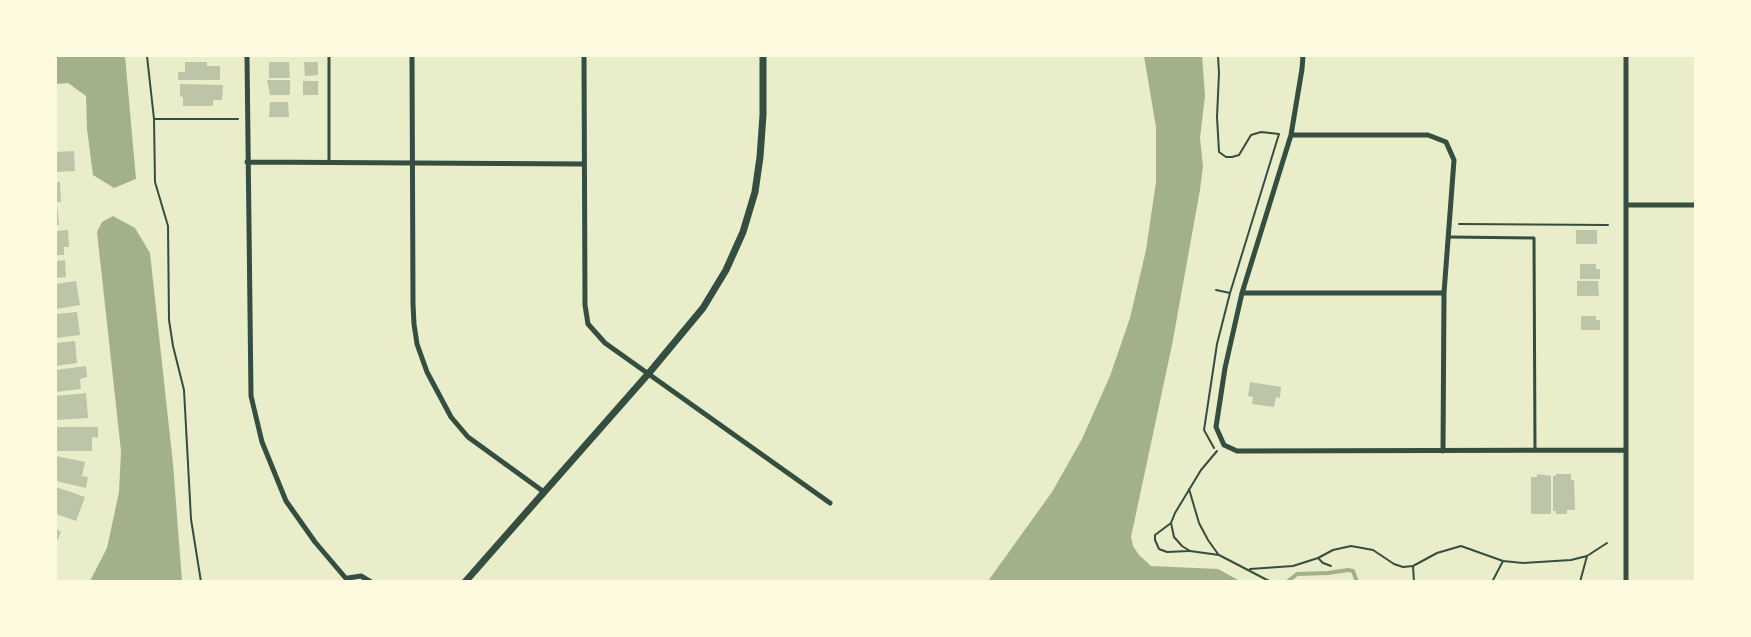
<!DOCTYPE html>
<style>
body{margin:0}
#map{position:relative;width:1751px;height:637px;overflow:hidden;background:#e9edc9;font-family:Rubik,sans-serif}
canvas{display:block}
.frame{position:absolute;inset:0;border:57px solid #fefae0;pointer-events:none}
</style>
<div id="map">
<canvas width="1751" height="637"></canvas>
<div class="frame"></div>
</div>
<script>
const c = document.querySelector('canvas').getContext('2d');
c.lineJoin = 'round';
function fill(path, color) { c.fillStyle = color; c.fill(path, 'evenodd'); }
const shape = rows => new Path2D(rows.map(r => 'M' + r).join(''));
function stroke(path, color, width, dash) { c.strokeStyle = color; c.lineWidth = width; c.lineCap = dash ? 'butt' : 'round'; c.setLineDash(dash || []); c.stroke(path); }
const water = shape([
 [56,56,125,56,136,179,114,188,93,175,87,129,86,96,68,83,56,84],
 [1144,56,1202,56,1205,96,1200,138,1203,166,1200,190,1172,345,1131,537,1133,546,1139,555,1151,566,1218,569,1240,581,988,581,1052,492,1082,439,1110,376,1130,318,1146,250,1156,182,1156,127],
 [113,216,135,228,150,253,173,464,182,581,90,581,107,548,119,492,121,451,97,232,102,222]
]);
const stream = shape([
 [1287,582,1297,574,1328,573,1348,570,1353,571,1357,582]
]);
const building = shape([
 [185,62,207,62,207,66,220,66,220,80,178,80,178,72,185,72],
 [269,62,289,62,290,78,269,78],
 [304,62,318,62,318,75,305,76],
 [267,80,290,80,290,95,270,95],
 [303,81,318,81,318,95,303,95],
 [180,84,223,85,222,100,213,100,213,106,183,106,183,97,180,96],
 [270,102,288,102,289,117,269,117],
 [74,151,75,171,56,172,56,152],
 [56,182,60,182,61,202,56,202],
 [57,203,59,225,56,225,56,204],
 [68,230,69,247,64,247,64,255,56,255,56,231],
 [1576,230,1597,230,1597,244,1576,244],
 [65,260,66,277,56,278,56,261],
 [1580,264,1596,264,1596,269,1600,269,1600,279,1580,279],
 [76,281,80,305,56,309,56,284],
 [1577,281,1598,281,1599,296,1577,296],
 [77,312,80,335,56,338,56,314],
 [1581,316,1596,316,1596,320,1600,320,1600,330,1581,330],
 [75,341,77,363,56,366,56,343],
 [86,366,87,377,80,379,81,389,56,392,56,370],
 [1250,382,1281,387,1280,398,1276,397,1274,407,1252,404,1253,397,1248,396],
 [86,393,88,418,56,420,56,396],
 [56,427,98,427,98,438,92,437,92,451,56,451],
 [56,456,85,462,82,476,88,477,86,488,56,481],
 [1537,474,1551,476,1551,514,1531,514,1531,477,1537,477],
 [1556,474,1571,474,1571,480,1574,480,1575,510,1567,510,1567,514,1556,514,1556,511,1553,511,1553,476,1556,476],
 [56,487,85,497,76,521,56,514],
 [56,529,61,532,56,543]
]);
const path = shape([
 [147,56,154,119,155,182,168,226,169,320,173,346,184,390,191,519,201,582],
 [1218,56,1219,73,1217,117,1219,152,1226,157,1232,157,1239,155,1251,135,1261,132,1279,134],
 [154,119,238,119],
 [1459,224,1608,225],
 [1216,290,1230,293],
 [1214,448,1204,430,1217,344,1230,293,1279,134],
 [1217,451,1201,470,1175,513,1171,523,1174,537,1182,546,1190,551,1219,555,1271,582],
 [1189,489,1199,523,1208,540,1218,554],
 [1171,523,1155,535,1155,540,1159,549,1167,552,1189,551],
 [1318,558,1323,563,1331,566],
 [1413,566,1414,582],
 [1250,569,1293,566,1318,558,1333,550,1351,546,1373,550,1394,564,1403,567,1413,566,1437,553,1461,546,1503,561,1523,563,1571,560,1587,556],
 [1492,582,1503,561],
 [1580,582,1587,556,1607,543]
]);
const service = shape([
 [329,162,329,56],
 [1449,237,1534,238,1535,451]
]);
const minor = shape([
 [247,56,251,396,262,442,286,501,315,542,349,582],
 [412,56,413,304,414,324,417,344,427,372,451,417,468,437,544,492],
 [584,56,585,305,588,324,605,343,830,503],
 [1303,56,1302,69,1291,135,1242,293,1225,368,1216,427,1224,445,1237,451,1626,450],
 [1626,56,1626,582],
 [1291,135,1428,135,1446,142,1454,160,1444,293,1443,451],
 [247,162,584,164],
 [1626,205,1696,205],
 [1242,293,1444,293],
 [348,578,361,576,371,582]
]);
const tertiary = shape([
 [465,582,649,373,703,308,726,270,743,232,755,192,760,157,763,115,763,56]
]);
fill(water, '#a3b18a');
stroke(stream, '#a3b18a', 4);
fill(building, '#bcc5a7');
stroke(path, '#344e41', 2);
stroke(service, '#344e41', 3);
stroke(minor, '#344e41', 5);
stroke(tertiary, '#344e41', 7);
</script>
